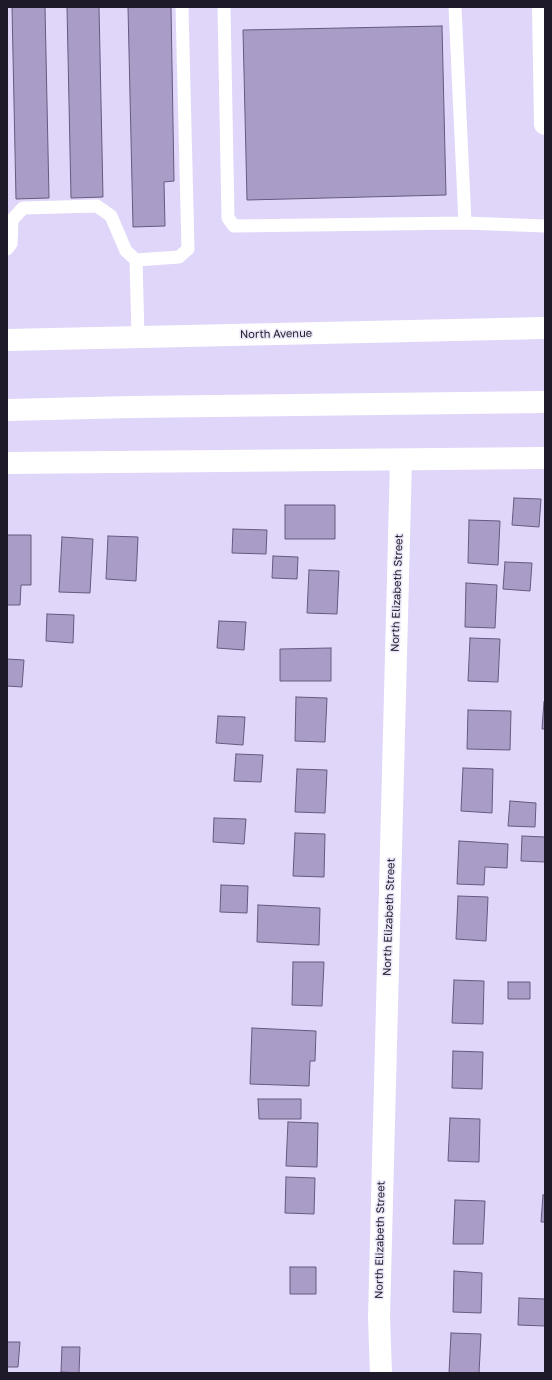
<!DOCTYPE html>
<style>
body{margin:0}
#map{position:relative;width:552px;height:1380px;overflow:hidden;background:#e0d6f9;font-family:"Golos Text",sans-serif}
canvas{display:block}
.frame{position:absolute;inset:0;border:8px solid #1f1a2a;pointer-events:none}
</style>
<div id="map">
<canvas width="552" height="1380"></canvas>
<div class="frame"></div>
</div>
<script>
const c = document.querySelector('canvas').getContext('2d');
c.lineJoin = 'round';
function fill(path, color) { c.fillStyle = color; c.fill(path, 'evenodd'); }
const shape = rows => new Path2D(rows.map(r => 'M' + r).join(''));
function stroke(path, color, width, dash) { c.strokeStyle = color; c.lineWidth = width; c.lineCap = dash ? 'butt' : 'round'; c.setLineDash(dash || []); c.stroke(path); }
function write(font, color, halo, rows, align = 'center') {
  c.font = font + ' "Golos Text",sans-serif'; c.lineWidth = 3; c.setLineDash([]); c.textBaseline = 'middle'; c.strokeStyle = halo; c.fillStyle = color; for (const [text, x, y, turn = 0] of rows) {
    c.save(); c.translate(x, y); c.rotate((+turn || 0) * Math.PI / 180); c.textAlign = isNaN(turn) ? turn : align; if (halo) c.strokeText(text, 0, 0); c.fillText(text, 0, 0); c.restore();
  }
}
const building = shape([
 [12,7,45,7,49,198,16,199,12,7],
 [67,7,99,7,103,197,71,198,67,7],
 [128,7,171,7,174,181,164,182,165,226,133,227,128,7],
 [442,26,446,195,247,200,243,30,442,26],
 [514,498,541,499,539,527,512,525,514,498],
 [285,505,335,505,335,539,285,539,285,505],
 [469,520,500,521,498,565,468,563,469,520],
 [233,529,267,530,266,554,232,553,233,529],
 [7,535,31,535,31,585,21,585,20,605,7,605,7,535],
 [108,536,138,537,136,581,106,579,108,536],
 [62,537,93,539,90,593,59,592,62,537],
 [273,556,298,557,297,579,272,578,273,556],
 [505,562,532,563,530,591,503,589,505,562],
 [309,570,339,571,337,614,307,613,309,570],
 [466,583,497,585,495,628,465,627,466,583],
 [47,614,74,615,73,643,46,641,47,614],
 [219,621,246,622,244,650,217,648,219,621],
 [470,638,500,639,498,682,468,681,470,638],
 [331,648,331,681,280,681,280,649,331,648],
 [7,659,24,660,22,687,7,686,7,659],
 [296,697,327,698,325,742,295,741,296,697],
 [544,702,545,702,545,729,542,729,544,702],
 [468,710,511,711,510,750,467,749,468,710],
 [218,716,245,717,243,745,216,743,218,716],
 [236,754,263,755,261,782,234,781,236,754],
 [463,768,493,769,492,813,461,811,463,768],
 [297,769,327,770,325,813,295,812,297,769],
 [510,801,536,803,535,827,508,826,510,801],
 [214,818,246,819,244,844,213,842,214,818],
 [295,833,325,834,324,877,293,876,295,833],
 [522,836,545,837,545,862,521,861,522,836],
 [459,841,508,844,507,868,485,867,484,885,457,884,459,841],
 [221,885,248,886,247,913,220,912,221,885],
 [458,896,488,897,486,941,456,939,458,896],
 [258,905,320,908,319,945,257,942,258,905],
 [293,962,324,962,322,1006,292,1005,293,962],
 [454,980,484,981,483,1024,452,1023,454,980],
 [508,982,530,982,530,999,508,999,508,982],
 [252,1028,316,1031,315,1061,310,1061,309,1086,250,1084,252,1028],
 [453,1051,483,1052,482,1089,452,1088,453,1051],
 [258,1099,301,1099,301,1119,259,1119,258,1099],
 [450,1118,480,1119,479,1162,448,1161,450,1118],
 [288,1122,318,1123,317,1167,286,1166,288,1122],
 [286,1177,315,1178,314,1214,285,1213,286,1177],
 [543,1195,545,1195,545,1222,541,1222,543,1195],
 [455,1200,485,1201,483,1244,453,1244,455,1200],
 [290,1267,316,1267,316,1294,290,1294,290,1267],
 [454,1271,482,1273,481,1313,453,1312,454,1271],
 [519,1298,545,1299,545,1326,518,1325,519,1298],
 [451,1333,481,1334,479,1373,449,1373,451,1333],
 [7,1342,20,1342,18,1367,7,1367,7,1342],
 [62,1347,80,1347,79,1373,61,1372,62,1347]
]);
const lane = shape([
 [224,7,228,218,234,226,465,223,545,226],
 [455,7,465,223],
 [7,249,11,244,12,220,23,208,97,206,111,216,126,251,136,260,179,257,188,249,182,7],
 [136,260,138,337]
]);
const street = shape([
 [543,7,545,124],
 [7,463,545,458],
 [381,1373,379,1317,401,460]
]);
const primary = shape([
 [7,340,545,328],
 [7,410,132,407,545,402]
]);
const streetNames = [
 ["North Avenue",276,334,-1],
 ["North Elizabeth Street",397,593,-88],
 ["North Elizabeth Street",389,917,-88],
 ["North Elizabeth Street",380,1240,-89]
];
fill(building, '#a99dc7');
stroke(building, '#665980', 1);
stroke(lane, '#fff', 13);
stroke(street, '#fff', 22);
stroke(primary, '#fff', 22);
write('11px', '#1f1a2a', '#ebe6f8', streetNames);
</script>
